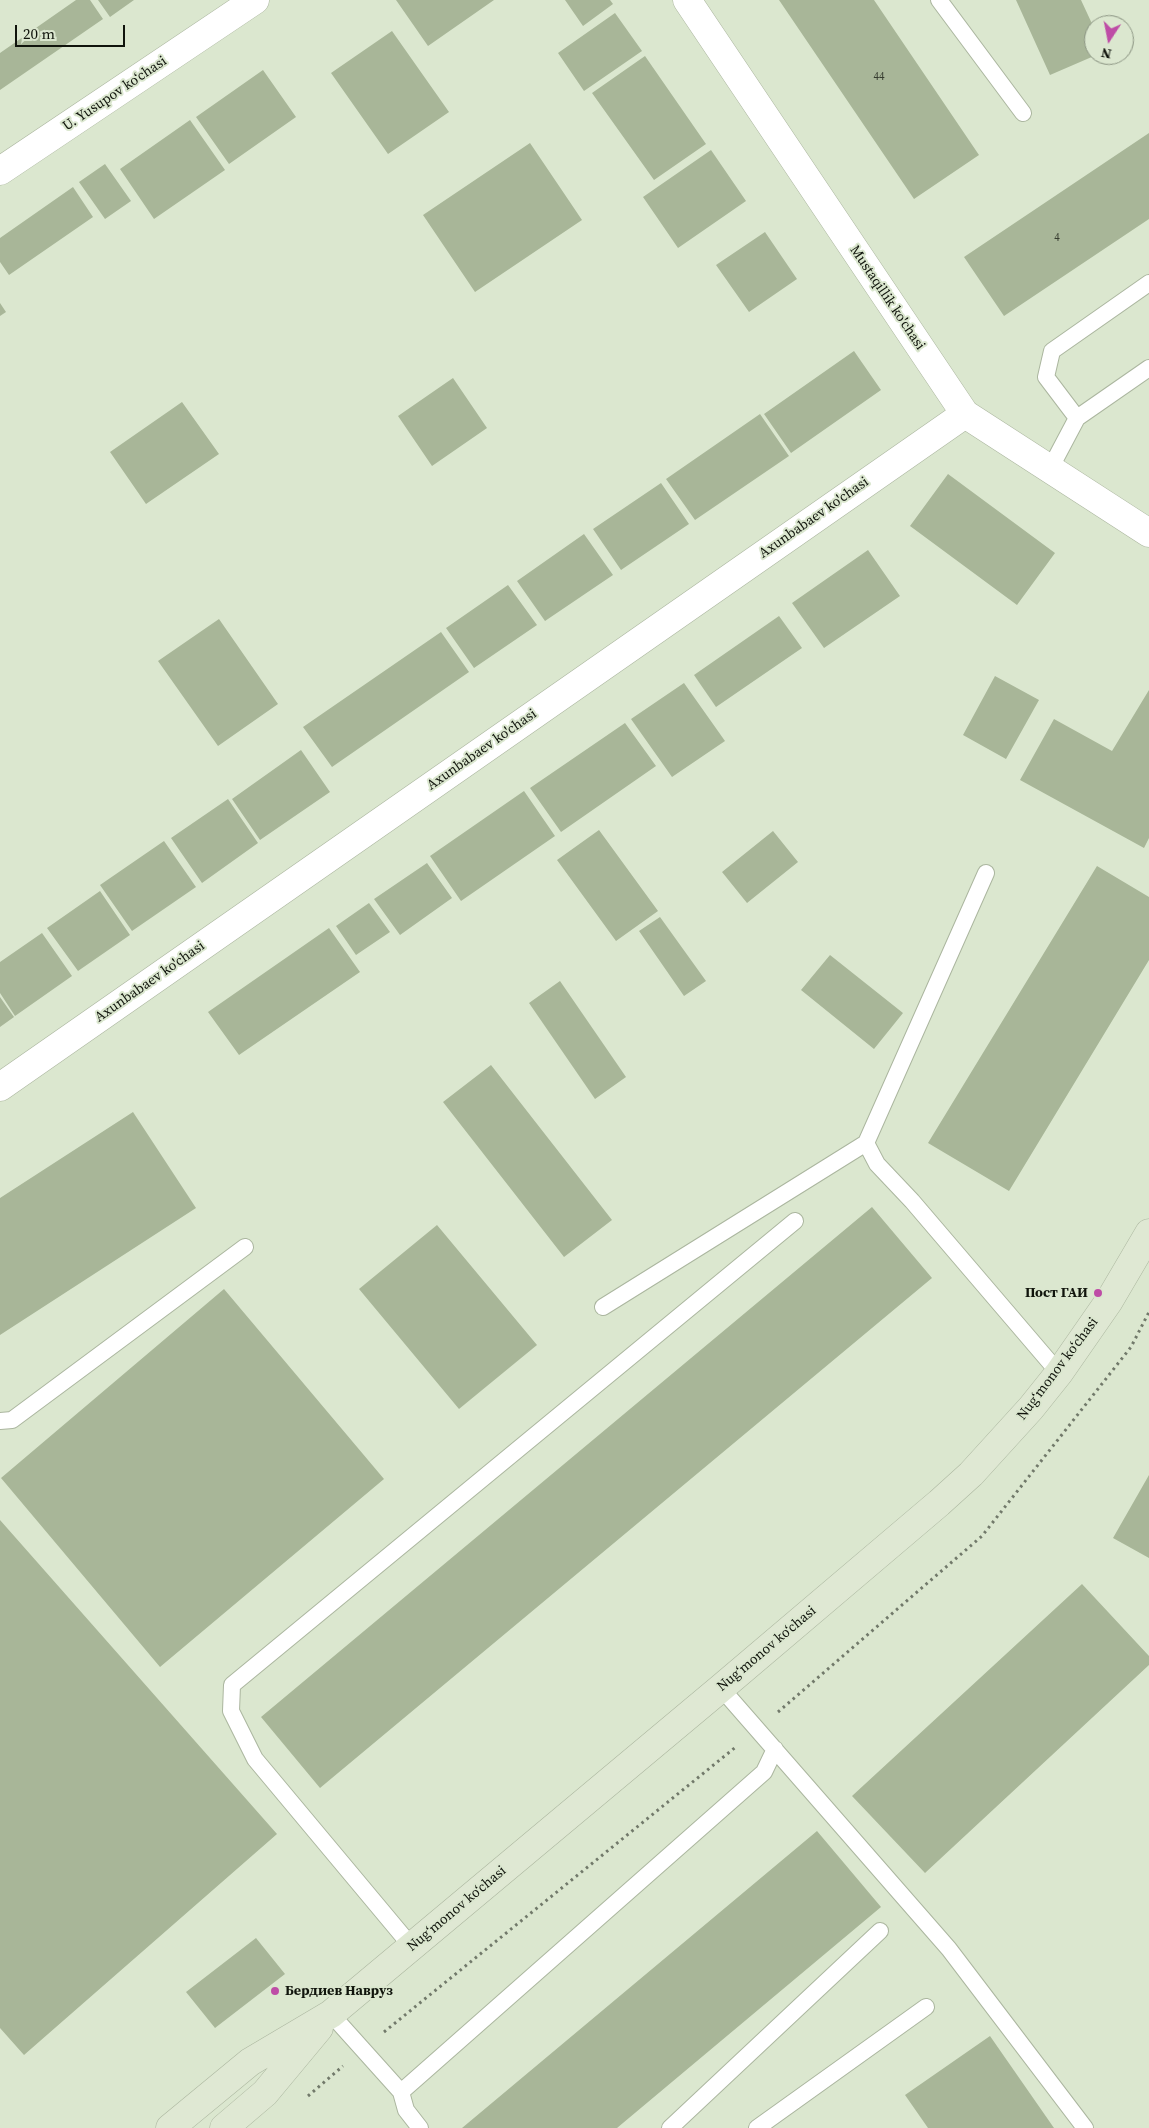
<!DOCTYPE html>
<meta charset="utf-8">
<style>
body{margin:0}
#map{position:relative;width:1149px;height:2128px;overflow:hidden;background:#dbe7cf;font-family:"Source Serif 4",serif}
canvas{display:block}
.north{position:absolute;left:1084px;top:15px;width:50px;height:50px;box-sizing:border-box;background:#dbe7cf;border:1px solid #8a9381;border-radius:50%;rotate:191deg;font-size:14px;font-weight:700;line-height:20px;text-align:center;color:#10140c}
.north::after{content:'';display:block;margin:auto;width:18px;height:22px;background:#be4ca6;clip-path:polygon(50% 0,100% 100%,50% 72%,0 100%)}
.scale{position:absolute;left:15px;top:25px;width:110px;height:22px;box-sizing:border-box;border:2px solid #10140c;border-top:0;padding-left:6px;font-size:15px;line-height:18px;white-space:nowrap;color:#10140c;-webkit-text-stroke:4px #dbe7cf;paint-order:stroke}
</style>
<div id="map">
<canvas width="1149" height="2128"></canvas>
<div class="north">N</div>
<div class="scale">20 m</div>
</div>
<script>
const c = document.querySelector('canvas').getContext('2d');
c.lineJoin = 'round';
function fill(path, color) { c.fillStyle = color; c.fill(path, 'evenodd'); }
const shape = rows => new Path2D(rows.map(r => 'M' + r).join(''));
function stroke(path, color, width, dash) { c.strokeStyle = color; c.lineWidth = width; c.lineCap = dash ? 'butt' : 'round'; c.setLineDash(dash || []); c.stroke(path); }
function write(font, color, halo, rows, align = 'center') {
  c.font = font + ' "Source Serif 4",serif'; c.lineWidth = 4; c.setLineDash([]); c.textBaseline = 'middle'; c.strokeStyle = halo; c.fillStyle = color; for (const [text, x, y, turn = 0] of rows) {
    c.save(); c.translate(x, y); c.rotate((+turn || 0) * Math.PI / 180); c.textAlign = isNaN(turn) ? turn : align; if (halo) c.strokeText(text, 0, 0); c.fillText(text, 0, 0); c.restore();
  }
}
const building = shape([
 [76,0,90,0,103,19,0,90,0,53],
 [98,0,134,0,110,17],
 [396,0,494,0,428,46],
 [565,0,610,0,613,4,583,26],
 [779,0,874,0,979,155,914,199],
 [1016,0,1081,0,1094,28,1094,56,1050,75],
 [615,13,642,51,584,91,558,53],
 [392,31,449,112,388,154,331,73],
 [645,56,706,144,654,180,592,93],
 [263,70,296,117,229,164,196,117],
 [190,120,225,170,154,219,120,169],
 [1149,133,1149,219,1004,316,964,257],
 [530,143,582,220,475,292,423,215],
 [711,150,746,201,678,248,643,197],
 [105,164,131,201,105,219,79,182],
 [73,187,93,217,9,275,0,262,0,238],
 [765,232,797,279,749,312,716,265],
 [0,303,6,312,0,316],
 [854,351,881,390,791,453,764,414],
 [453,378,487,428,432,466,398,416],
 [182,402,219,454,146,504,110,452],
 [760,414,789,456,695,520,666,479],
 [948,474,1055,553,1017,605,910,526],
 [661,483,689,524,621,570,593,529],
 [584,534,613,575,545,621,517,581],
 [868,550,900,596,824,648,792,603],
 [508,585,537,625,474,668,446,628],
 [779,616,802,648,716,707,694,675],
 [219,619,278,704,218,746,158,661],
 [441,632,469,672,332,767,303,727],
 [995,676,1039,700,1006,759,963,735],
 [684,683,725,741,672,777,631,719],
 [1149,690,1149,838,1144,848,1020,780,1054,719,1112,751],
 [625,723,656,766,561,832,530,788],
 [301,750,330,792,260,840,232,799],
 [524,791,555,836,461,901,430,856],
 [228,799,258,843,202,883,171,838],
 [599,830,658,911,616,941,557,860],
 [773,831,798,862,747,903,722,872],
 [164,841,196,887,132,931,100,885],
 [427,863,452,898,400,935,374,899],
 [1097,866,1149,897,1149,960,1009,1191,928,1143],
 [100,891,130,935,78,971,47,928],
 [369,903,390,932,356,955,336,926],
 [660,917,706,981,684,996,639,931],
 [329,928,360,972,239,1055,208,1012],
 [42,933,72,976,15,1016,0,993,0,962],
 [830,955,903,1013,874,1049,801,990],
 [560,981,626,1077,595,1099,529,1003],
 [0,997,14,1017,0,1027],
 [491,1065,612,1220,564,1257,443,1102],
 [133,1112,196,1208,0,1335,0,1198],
 [872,1207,932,1278,320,1788,261,1717],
 [437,1225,537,1345,459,1409,359,1289],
 [224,1289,384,1479,160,1667,1,1478],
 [1149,1475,1149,1558,1113,1538],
 [0,1520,277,1834,24,2055,0,2028],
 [1082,1584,1149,1656,1149,1665,925,1873,852,1796],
 [817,1831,881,1907,617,2128,462,2128],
 [256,1938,285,1974,215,2028,186,1992],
 [990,2036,1054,2128,928,2128,905,2095]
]);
const path = shape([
 [778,1712,982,1536,1131,1347,1149,1312],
 [384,2032,737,1746],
 [308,2096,343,2066]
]);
const service = shape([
 [939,0,1023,113],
 [1077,418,1046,377,1052,351,1149,283],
 [1050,469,1077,418,1149,368],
 [986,873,866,1143,877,1164,912,1201,1059,1373],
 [603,1307,866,1143],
 [0,1421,12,1420,245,1247],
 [721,1688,949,1949,1085,2128],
 [412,1947,255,1759,231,1711,232,1685,795,1221],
 [331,2014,401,2092,406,2110,420,2128],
 [401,2092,764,1772,775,1749],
 [670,2128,880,1931],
 [757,2128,926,2007]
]);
const minor = shape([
 [687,0,965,414,1149,533],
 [0,171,255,0],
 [0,1087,965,414]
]);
const secondary = shape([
 [170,2128,250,2062,331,2014,721,1688,939,1503,971,1474,1031,1408,1059,1373,1109,1301,1149,1233],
 [224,2128,265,2093,319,2028]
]);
const markers = [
 [1098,1293,5,"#be4ca6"],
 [275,1991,5,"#be4ca6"]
];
const numberNames = [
 ["44",879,77],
 ["4",1057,238]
];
const streetNames = [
 ["U. Yusupov ko‘chasi",115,94,-34],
 ["Mustaqillik ko'chasi",887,298,56],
 ["Axunbabaev ko'chasi",814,518,-35],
 ["Axunbabaev ko'chasi",482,750,-35],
 ["Axunbabaev ko'chasi",150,982,-35],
 ["Nugʻmonov koʻchasi",1058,1369,-53],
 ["Nugʻmonov koʻchasi",767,1649,-40],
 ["Nugʻmonov koʻchasi",457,1909,-40]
];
const poiNames = [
 ["Пост ГАИ",1088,1293],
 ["Бердиев Навруз",285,1991,"left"]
];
fill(building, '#a8b698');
stroke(service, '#abb69f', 18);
stroke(minor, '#abb69f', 29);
stroke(secondary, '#abb69f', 29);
stroke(path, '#71796a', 3, [2.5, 4]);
stroke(service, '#fff', 16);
stroke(minor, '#fff', 28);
stroke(secondary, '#dfe8d3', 28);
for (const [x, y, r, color] of markers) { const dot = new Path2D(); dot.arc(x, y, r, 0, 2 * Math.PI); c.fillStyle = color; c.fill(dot); stroke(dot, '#dbe7cf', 2); }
write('11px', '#363c2f', null, numberNames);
write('14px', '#10140c', '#dbe7cf', streetNames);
write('bold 14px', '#10140c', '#dbe7cf', poiNames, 'right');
</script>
